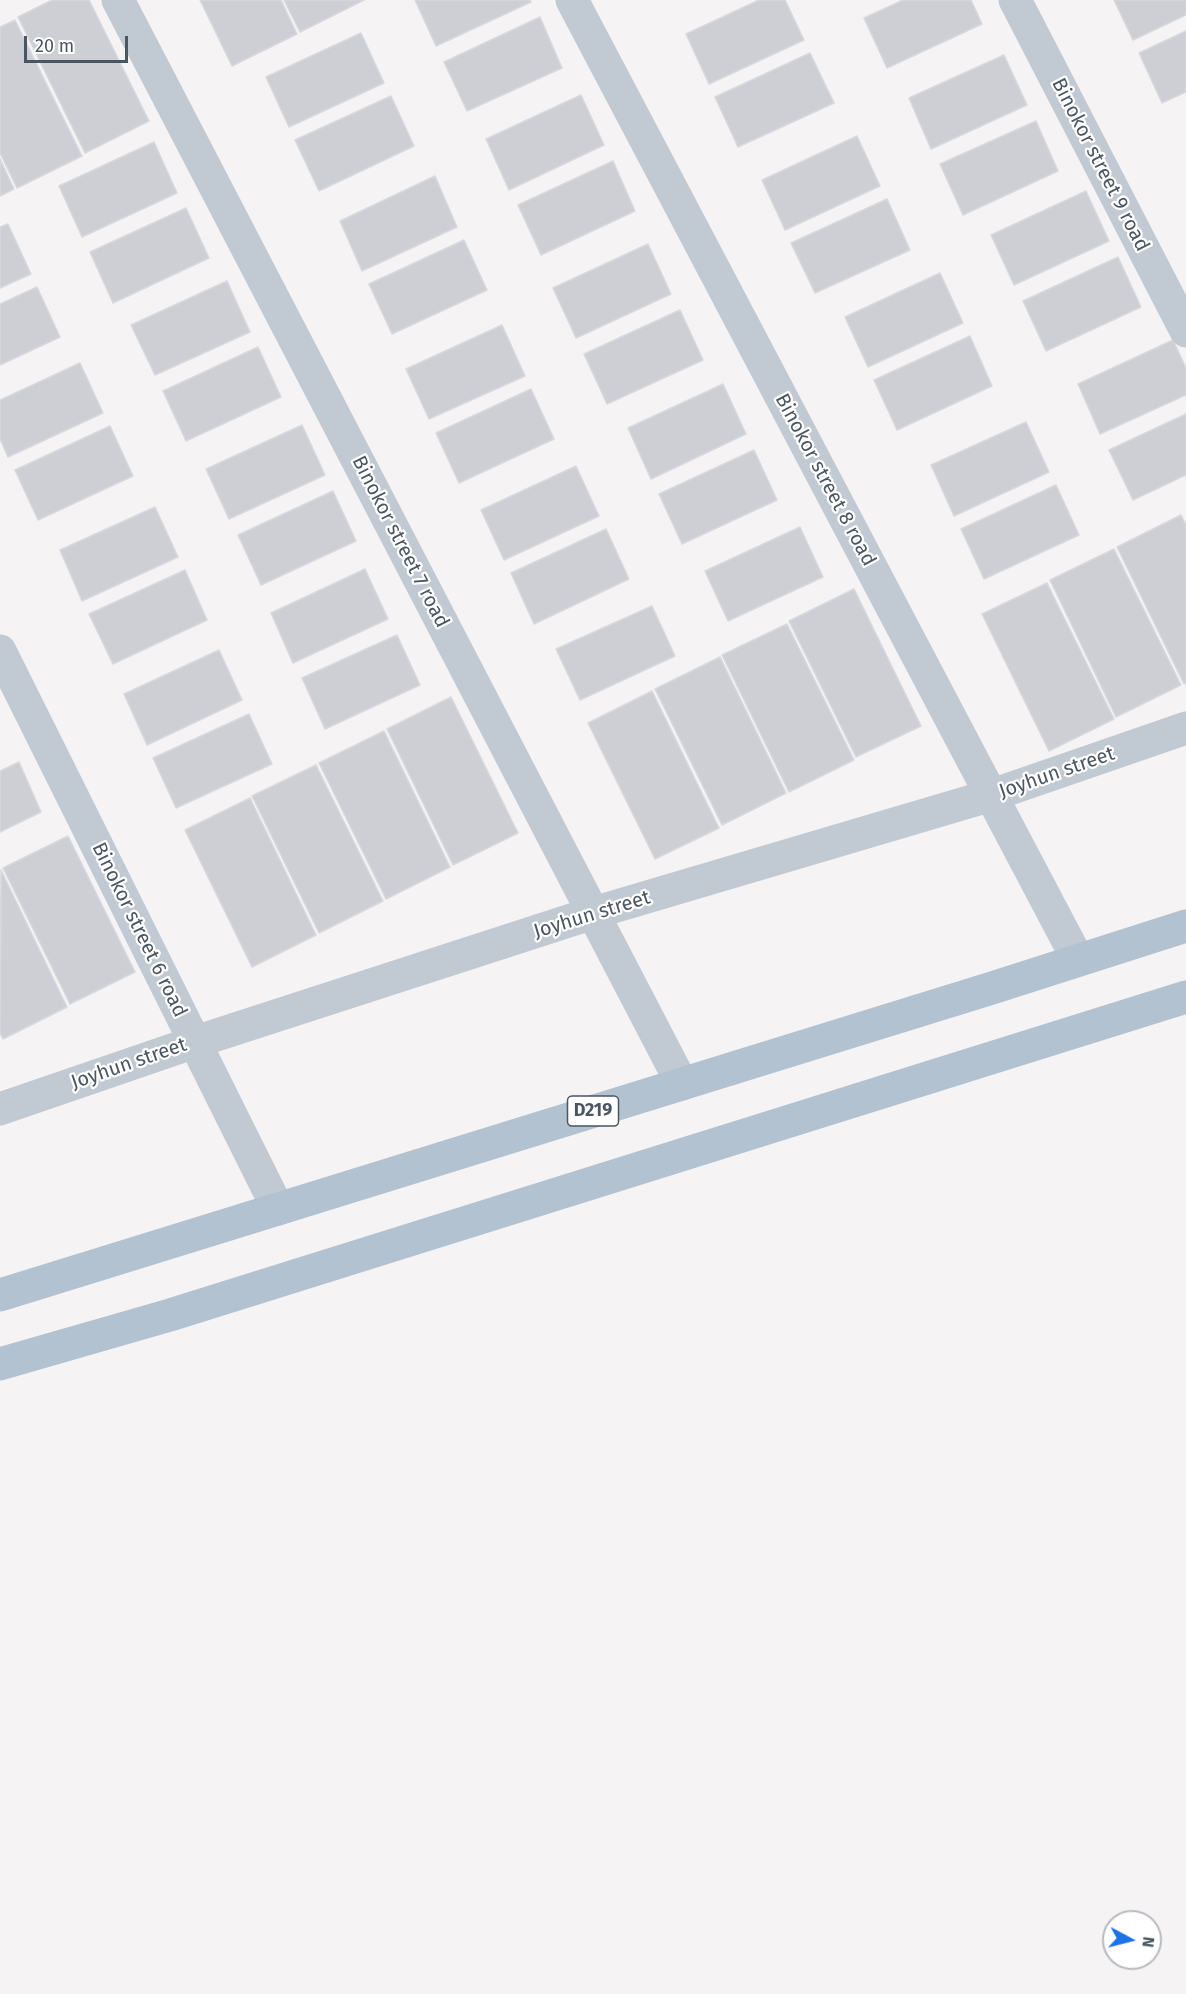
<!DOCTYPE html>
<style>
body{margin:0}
#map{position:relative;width:1186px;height:1994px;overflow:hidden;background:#f5f3f3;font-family:"Fira Sans",sans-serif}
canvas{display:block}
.north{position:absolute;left:1102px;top:1910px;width:60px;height:60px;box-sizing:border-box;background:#fff;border:2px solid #b7bbc0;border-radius:50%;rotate:97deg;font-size:16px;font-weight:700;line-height:24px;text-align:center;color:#4a5661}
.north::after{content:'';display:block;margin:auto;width:21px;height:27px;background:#1a73e8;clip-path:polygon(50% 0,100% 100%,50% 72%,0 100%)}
.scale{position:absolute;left:24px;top:36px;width:104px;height:27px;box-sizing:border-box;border:3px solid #4a5661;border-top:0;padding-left:8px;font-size:18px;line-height:21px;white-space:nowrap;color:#4a5661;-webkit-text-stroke:4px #fff;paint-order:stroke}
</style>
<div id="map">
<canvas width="1186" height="1994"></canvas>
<div class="north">N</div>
<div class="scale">20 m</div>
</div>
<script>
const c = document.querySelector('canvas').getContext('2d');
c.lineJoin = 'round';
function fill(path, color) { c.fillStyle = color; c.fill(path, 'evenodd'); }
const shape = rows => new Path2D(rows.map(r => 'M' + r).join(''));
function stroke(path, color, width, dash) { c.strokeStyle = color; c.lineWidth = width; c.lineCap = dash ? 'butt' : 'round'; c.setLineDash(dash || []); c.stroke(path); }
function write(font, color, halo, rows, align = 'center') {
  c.font = font + ' "Fira Sans",sans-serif'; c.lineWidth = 4.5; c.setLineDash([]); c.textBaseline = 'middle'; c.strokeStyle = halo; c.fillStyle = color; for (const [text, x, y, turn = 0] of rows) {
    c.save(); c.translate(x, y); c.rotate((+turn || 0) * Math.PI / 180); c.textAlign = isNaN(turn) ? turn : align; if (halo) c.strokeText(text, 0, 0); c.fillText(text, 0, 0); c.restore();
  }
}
const building = shape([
 [52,0,89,0,149,121,85,153,18,17,52,0],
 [200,0,281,0,297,34,232,66,200,0],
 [284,0,364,0,300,32,284,0],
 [415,0,530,0,531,2,436,46,415,0],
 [759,0,785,0,804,40,709,84,686,34,759,0],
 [903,0,971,0,982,24,887,68,864,18,903,0],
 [1114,0,1186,0,1186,15,1133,40,1114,0],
 [540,17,562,68,467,111,444,62,540,17],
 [15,20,82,156,17,188,0,153,0,27,15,20],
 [1186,31,1186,92,1162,103,1139,53,1186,31],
 [361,33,384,83,289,127,266,77,361,33],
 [810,53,834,103,738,147,715,97,810,53],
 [1004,55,1027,105,931,149,909,98,1004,55],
 [581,95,604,145,509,190,486,139,581,95],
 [391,96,414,146,319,191,295,140,391,96],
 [1036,121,1058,171,963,215,940,164,1036,121],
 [857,136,880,186,785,230,762,180,857,136],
 [154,142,177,193,82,237,59,186,154,142],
 [0,159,14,189,0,196,0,159],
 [613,161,635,211,541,255,518,205,613,161],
 [435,176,457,227,362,271,340,221,435,176],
 [1086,191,1109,241,1014,285,991,235,1086,191],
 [887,199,910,250,815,293,791,243,887,199],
 [186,208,209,258,113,303,90,252,186,208],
 [8,224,31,274,0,288,0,227,8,224],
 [464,240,487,290,392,334,369,284,464,240],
 [648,244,671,294,576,338,553,288,648,244],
 [1118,257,1141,307,1046,351,1023,301,1118,257],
 [940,273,963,323,868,367,845,317,940,273],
 [227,281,250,332,155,375,131,325,227,281],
 [37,287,60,337,0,365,0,304,37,287],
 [680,310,703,360,607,404,584,354,680,310],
 [502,325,525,376,429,419,406,369,502,325],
 [970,336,992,386,897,430,874,380,970,336],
 [1173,340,1186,368,1186,395,1100,434,1078,384,1173,340],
 [258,347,281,397,186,441,163,391,258,347],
 [80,363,103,413,8,457,0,439,0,400,80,363],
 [723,384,746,434,651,479,628,428,723,384],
 [531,389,554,439,459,483,436,433,531,389],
 [1186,414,1186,475,1133,500,1109,450,1186,414],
 [1026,422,1049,472,954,516,931,465,1026,422],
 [302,425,325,475,229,519,206,469,302,425],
 [110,426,133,476,38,520,15,470,110,426],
 [754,450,777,500,682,544,659,494,754,450],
 [576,466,599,516,504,560,481,510,576,466],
 [1056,485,1079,535,984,579,961,529,1056,485],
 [333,491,356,541,261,585,238,535,333,491],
 [155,507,178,557,82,601,60,550,155,507],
 [1181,515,1186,525,1186,683,1184,684,1117,547,1181,515],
 [800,527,823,577,728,621,705,571,800,527],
 [606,529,629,579,534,624,511,573,606,529],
 [1114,549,1181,685,1116,717,1050,580,1114,549],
 [365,569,388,619,293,663,271,613,365,569],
 [185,570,207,620,113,664,89,614,185,570],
 [1047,583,1114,719,1049,751,982,614,1047,583],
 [854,589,921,726,856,757,789,621,854,589],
 [652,606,675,656,580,700,556,649,652,606],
 [787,624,854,760,789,792,722,655,787,624],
 [397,635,420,685,325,729,302,678,397,635],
 [219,650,242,700,147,745,124,694,219,650],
 [720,657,786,793,722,825,655,689,720,657],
 [652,691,719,828,655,859,588,723,652,691],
 [451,697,518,833,453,865,387,729,451,697],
 [249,714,272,764,176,808,153,758,249,714],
 [384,731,450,867,386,899,319,763,384,731],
 [19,762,41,812,0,832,0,771,19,762],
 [316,765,383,901,319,933,252,796,316,765],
 [250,798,316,935,252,967,185,830,250,798],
 [68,836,135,972,70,1004,3,868,68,836],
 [1,870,67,1007,3,1039,0,1033,1,870]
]);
const street = shape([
 [118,0,682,1084],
 [572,0,1078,960],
 [1015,0,1186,331],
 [0,651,278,1209],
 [0,1109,195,1042,593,913,992,795,1186,728]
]);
const primary = shape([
 [0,1295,992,988,1186,926],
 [0,1364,170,1315,1186,997]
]);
const shields = [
 [593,1111,51]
];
const shieldNames = [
 ["D219",593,1111]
];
const streetNames = [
 ["Binokor street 9 road",1100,165,63],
 ["Binokor street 8 road",825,480,62],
 ["Binokor street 7 road",400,542,63],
 ["Joyhun street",1057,773,-19],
 ["Joyhun street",592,915,-17],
 ["Binokor street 6 road",139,930,64],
 ["Joyhun street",129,1064,-19]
];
fill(building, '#cdcfd5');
stroke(building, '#d7d9de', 1.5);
stroke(street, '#c1cad2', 33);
stroke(primary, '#b3c2d1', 33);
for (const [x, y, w] of shields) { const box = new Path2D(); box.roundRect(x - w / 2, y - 15, w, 30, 4.5); c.fillStyle = '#fff'; c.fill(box); stroke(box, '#4a5661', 1.5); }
write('bold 18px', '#4a5661', null, shieldNames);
write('20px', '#4a5661', '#fff', streetNames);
</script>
